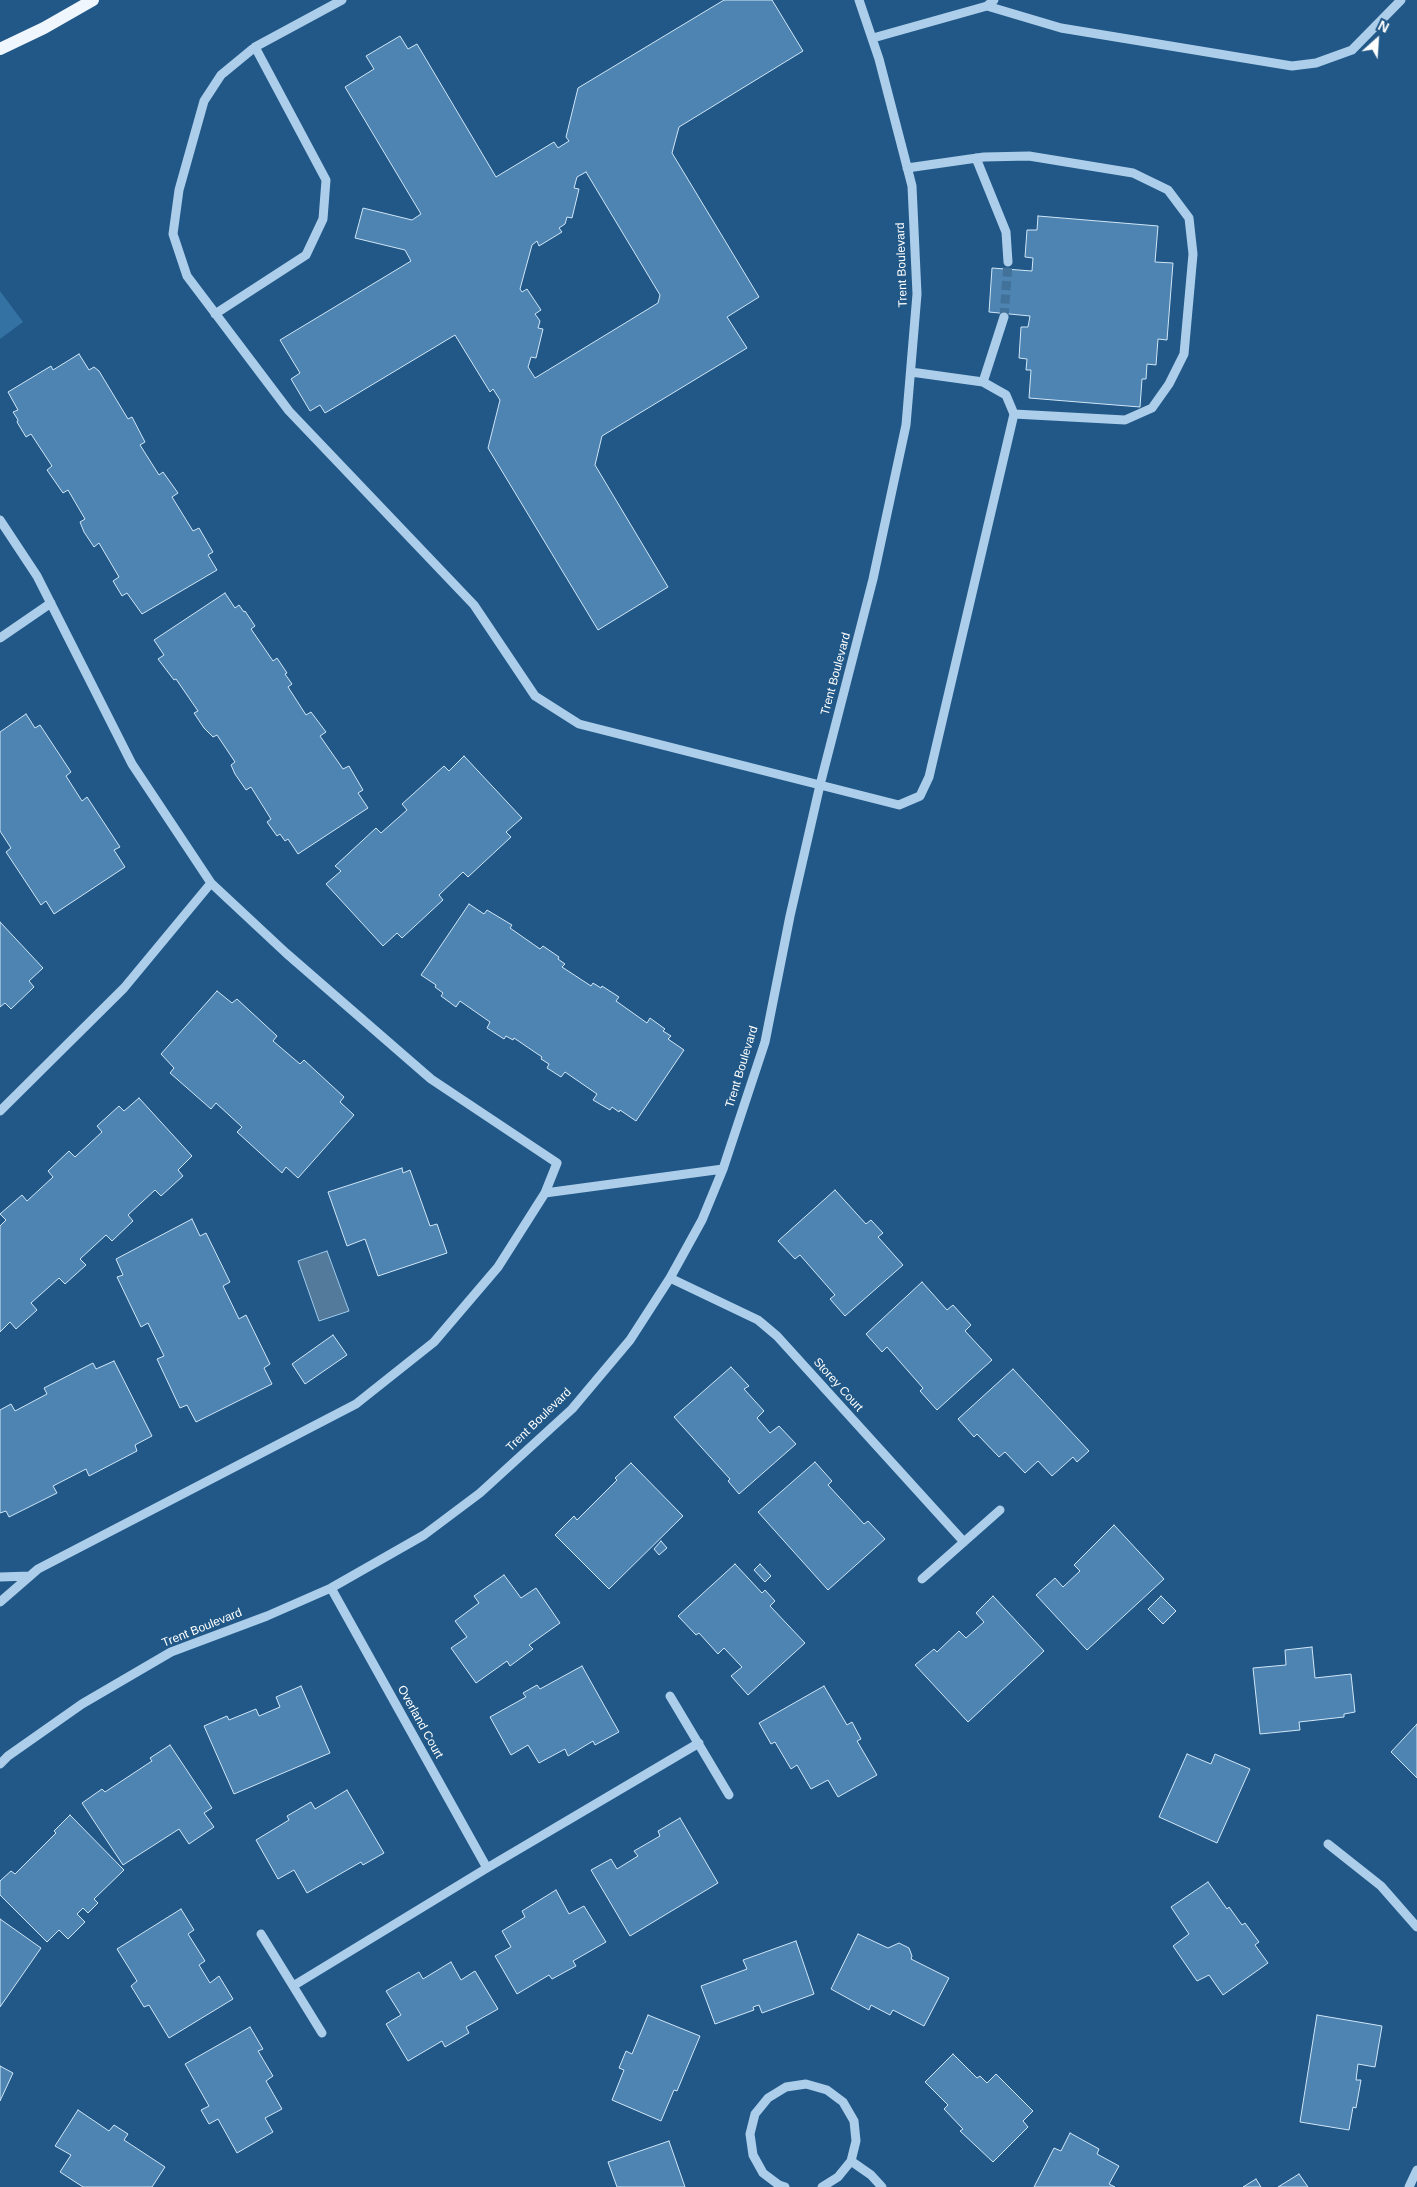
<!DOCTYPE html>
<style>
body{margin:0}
#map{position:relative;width:1417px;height:2187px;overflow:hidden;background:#215887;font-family:Arial,sans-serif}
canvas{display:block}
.north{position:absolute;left:1352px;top:15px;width:50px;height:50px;-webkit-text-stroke:4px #215887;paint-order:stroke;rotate:26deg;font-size:14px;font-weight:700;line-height:20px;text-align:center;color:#fff}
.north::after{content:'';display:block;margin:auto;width:18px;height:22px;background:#fff;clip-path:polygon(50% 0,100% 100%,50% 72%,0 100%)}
</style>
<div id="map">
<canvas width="1417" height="2187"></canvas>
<div class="north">N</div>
</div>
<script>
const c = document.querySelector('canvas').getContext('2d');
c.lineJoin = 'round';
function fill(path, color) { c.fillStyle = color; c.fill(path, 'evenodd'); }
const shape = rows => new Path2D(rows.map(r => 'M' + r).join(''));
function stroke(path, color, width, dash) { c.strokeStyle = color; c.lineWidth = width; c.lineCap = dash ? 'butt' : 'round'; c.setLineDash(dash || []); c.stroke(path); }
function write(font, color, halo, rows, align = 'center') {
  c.font = font + ' Arial,sans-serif'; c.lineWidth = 4; c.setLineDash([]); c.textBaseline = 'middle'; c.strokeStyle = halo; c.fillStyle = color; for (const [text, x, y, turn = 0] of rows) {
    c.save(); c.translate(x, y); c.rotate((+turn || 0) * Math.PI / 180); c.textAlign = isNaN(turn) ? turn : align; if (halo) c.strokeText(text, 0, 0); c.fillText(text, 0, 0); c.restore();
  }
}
const green = shape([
 [0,291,23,322,0,339]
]);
const water = shape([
 [327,1251,349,1311,319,1321,298,1261,327,1251]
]);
const building = shape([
 [724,0,772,0,803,51,679,127,672,153,759,297,727,317,747,348,602,436,595,465,668,587,598,630,488,448,500,400,493,389,490,392,455,335,325,413,320,405,310,411,291,379,300,373,280,340,411,261,405,250,355,238,363,208,412,220,421,214,345,87,374,69,366,56,400,36,408,49,417,44,496,177,554,142,558,148,569,141,566,137,578,88,724,0],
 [586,172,660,295,658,303,535,378,528,367,531,357,536,358,543,329,538,328,540,321,535,314,541,310,527,289,522,292,520,289,532,245,537,241,539,246,562,232,559,228,565,224,567,217,572,218,579,189,574,188,577,177,586,172],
 [1038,216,1158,226,1155,262,1173,263,1167,340,1158,339,1156,365,1147,364,1146,379,1142,379,1140,407,1029,398,1031,370,1026,370,1027,359,1019,358,1021,327,1028,327,1030,316,989,312,992,268,1032,271,1033,258,1025,257,1027,230,1037,230,1038,216],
 [79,354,89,370,94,367,99,371,128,419,132,417,145,442,140,445,159,475,163,472,178,493,172,497,193,531,199,528,213,552,208,555,217,570,142,614,127,593,122,596,113,581,119,577,99,543,94,547,84,532,80,522,85,519,68,490,63,493,47,470,52,466,31,434,26,437,17,422,18,420,13,412,18,410,8,392,51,366,53,370,79,354],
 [225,593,235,608,239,605,244,612,245,611,255,626,251,629,273,661,277,658,287,673,285,674,292,684,288,687,306,715,311,712,326,732,320,736,343,769,349,766,363,790,358,793,368,808,298,854,288,839,285,841,280,834,277,836,267,822,271,819,251,787,246,790,235,774,231,765,235,762,217,735,213,737,204,728,194,713,198,711,176,679,174,680,158,659,164,655,154,640,225,593],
 [26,714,35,728,40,725,71,772,66,776,82,801,87,797,120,847,114,850,125,867,54,914,46,901,41,905,6,852,11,848,0,831,0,732,26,714],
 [464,756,522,818,506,832,511,837,468,877,463,872,439,895,443,900,402,938,397,933,383,946,326,884,341,871,335,866,376,828,381,833,407,810,402,804,444,766,449,771,464,756],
 [469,904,484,914,487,910,512,925,510,928,540,949,543,946,559,957,558,959,565,964,562,967,591,986,593,983,601,988,602,986,619,997,616,1001,647,1023,650,1018,665,1029,663,1031,671,1036,668,1039,684,1050,636,1121,620,1110,619,1112,612,1107,610,1110,593,1100,597,1094,565,1072,561,1077,547,1068,549,1064,541,1059,542,1057,514,1038,513,1040,506,1036,504,1039,487,1028,490,1022,460,1001,456,1007,441,996,443,993,435,987,436,985,421,975,469,904],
 [0,922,43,968,29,981,34,987,11,1009,5,1003,0,1007,0,922],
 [217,991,232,1003,237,999,277,1036,273,1041,300,1064,304,1060,344,1097,340,1102,354,1115,298,1178,286,1167,282,1173,237,1132,242,1127,216,1103,211,1109,170,1073,174,1068,161,1054,217,991],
 [139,1098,192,1156,178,1170,183,1176,161,1196,155,1190,128,1215,133,1221,112,1241,106,1235,80,1259,86,1265,65,1284,59,1278,31,1303,37,1310,16,1329,10,1322,0,1332,0,1226,6,1220,0,1214,22,1195,27,1201,53,1177,48,1171,69,1151,75,1157,102,1132,97,1126,119,1106,124,1111,139,1098],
 [402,1168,403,1173,410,1170,430,1226,437,1224,447,1253,378,1276,365,1239,347,1246,328,1192,402,1168],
 [835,1190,866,1224,871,1220,883,1233,878,1237,903,1265,845,1316,830,1299,835,1295,800,1255,795,1259,778,1241,835,1190],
 [192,1219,200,1236,206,1233,230,1282,223,1286,239,1319,246,1315,270,1364,264,1368,272,1384,196,1422,187,1405,180,1408,157,1359,164,1356,148,1323,141,1327,117,1277,123,1275,116,1259,192,1219],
 [922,1282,947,1310,953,1305,971,1325,965,1331,992,1360,937,1410,920,1391,923,1388,887,1347,882,1352,866,1334,922,1282],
 [333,1335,347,1355,305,1384,292,1364,333,1335],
 [114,1361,152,1436,135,1445,137,1451,89,1476,86,1469,53,1486,57,1493,9,1517,6,1511,0,1513,0,1410,11,1404,15,1411,47,1394,44,1388,93,1363,96,1369,114,1361],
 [731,1367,749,1386,744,1389,764,1411,757,1418,770,1433,779,1426,796,1444,739,1494,728,1481,730,1479,674,1417,731,1367],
 [1013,1369,1089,1451,1077,1462,1073,1457,1052,1476,1038,1461,1025,1473,1005,1452,999,1457,977,1434,974,1437,958,1419,1013,1369],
 [815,1462,832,1481,828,1485,864,1524,868,1521,885,1539,828,1590,758,1512,815,1462],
 [631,1463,683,1516,609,1589,555,1535,574,1516,577,1520,617,1480,615,1478,631,1463],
 [1114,1525,1164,1579,1087,1650,1036,1595,1055,1578,1063,1587,1080,1571,1074,1565,1114,1525],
 [661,1541,667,1548,659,1555,654,1549,661,1541],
 [735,1564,762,1593,765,1590,775,1601,770,1606,805,1643,748,1695,731,1676,742,1667,724,1648,718,1654,699,1633,696,1635,678,1616,735,1564],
 [760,1564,771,1576,765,1582,754,1570,760,1564],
 [504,1575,521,1598,536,1588,560,1623,529,1645,533,1649,510,1666,507,1661,476,1683,451,1648,467,1637,455,1621,479,1603,474,1596,504,1575],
 [993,1596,1044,1651,968,1722,915,1665,934,1649,937,1652,959,1631,966,1638,984,1622,976,1613,993,1596],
 [1161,1596,1176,1611,1163,1624,1148,1609,1161,1596],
 [1312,1647,1315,1678,1351,1674,1355,1712,1344,1714,1344,1717,1299,1722,1300,1730,1260,1734,1253,1668,1286,1665,1285,1650,1312,1647],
 [582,1666,619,1732,595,1745,593,1741,568,1756,565,1749,539,1763,528,1745,511,1755,490,1717,526,1697,523,1693,537,1685,540,1689,582,1666],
 [301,1686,330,1753,234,1794,204,1726,227,1716,229,1720,256,1709,259,1716,280,1707,276,1697,301,1686],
 [824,1686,847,1725,852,1722,861,1739,857,1741,877,1775,838,1797,828,1780,811,1789,797,1765,791,1769,775,1742,771,1744,759,1723,824,1686],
 [1417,1724,1417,1778,1391,1752,1417,1724],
 [170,1745,212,1808,204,1813,214,1827,189,1844,179,1829,123,1865,82,1803,102,1789,105,1792,152,1761,150,1758,170,1745],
 [1187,1754,1211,1764,1215,1754,1250,1769,1217,1843,1159,1817,1187,1754],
 [347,1790,384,1853,363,1865,361,1862,307,1893,294,1870,278,1879,256,1840,289,1820,287,1816,311,1802,315,1809,347,1790],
 [70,1815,124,1870,94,1899,98,1903,88,1913,83,1908,77,1914,85,1922,68,1939,59,1930,47,1942,0,1895,0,1881,11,1871,15,1874,56,1833,54,1831,70,1815],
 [680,1818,718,1883,630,1936,591,1870,611,1859,617,1869,638,1856,634,1851,660,1836,658,1831,680,1818],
 [1208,1882,1227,1909,1229,1907,1242,1925,1245,1923,1259,1942,1255,1945,1268,1963,1223,1995,1209,1975,1197,1981,1173,1946,1189,1934,1171,1907,1208,1882],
 [556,1890,569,1914,584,1906,606,1942,573,1961,576,1966,552,1979,549,1975,517,1994,495,1956,511,1947,502,1931,525,1917,522,1911,556,1890],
 [181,1909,194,1930,188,1934,205,1961,199,1965,210,1983,219,1976,233,1999,169,2038,149,2005,144,2007,131,1986,137,1981,117,1949,181,1909],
 [0,1919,41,1948,0,2007,0,1919],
 [858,1934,888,1948,899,1943,909,1948,912,1956,911,1959,949,1978,924,2026,893,2010,890,2015,871,2005,869,2010,831,1989,858,1934],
 [796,1941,814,1994,762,2013,759,2005,753,2007,754,2010,715,2024,701,1986,747,1969,743,1960,796,1941],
 [451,1962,461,1980,475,1971,498,2009,466,2027,469,2033,445,2047,442,2041,408,2061,386,2024,401,2015,386,1991,419,1972,423,1979,451,1962],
 [648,2015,700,2036,677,2091,674,2090,661,2121,612,2100,624,2070,619,2068,626,2051,632,2054,648,2015],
 [1317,2015,1382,2026,1375,2067,1358,2064,1356,2080,1361,2080,1356,2108,1353,2107,1349,2130,1300,2122,1317,2015],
 [250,2027,263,2049,258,2051,273,2076,266,2081,282,2109,265,2118,273,2132,237,2153,218,2119,209,2124,201,2110,209,2106,185,2064,250,2027],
 [953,2054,977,2078,980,2076,987,2083,996,2074,1033,2111,1023,2121,1028,2127,993,2162,960,2131,963,2129,944,2109,948,2105,925,2082,953,2054],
 [0,2066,13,2073,0,2101,0,2066],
 [78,2110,109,2131,114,2125,128,2134,124,2140,165,2167,152,2187,83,2187,60,2172,71,2155,55,2146,78,2110],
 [1070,2133,1099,2149,1097,2154,1119,2166,1109,2184,1115,2187,1034,2187,1054,2148,1061,2151,1070,2133],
 [669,2141,685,2187,617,2187,608,2162,669,2141],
 [1299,2174,1308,2187,1278,2187,1299,2174],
 [1256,2179,1261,2187,1243,2187,1256,2179]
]);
const minorTunnel = shape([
 [1004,317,1008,262]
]);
const minor = shape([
 [342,0,255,47,221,75,204,101,179,190,173,234,187,276,289,411,474,605,535,696,579,724,899,805,920,796,929,777,1014,414,1006,395,983,382,911,372],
 [987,6,1061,28,1292,66,1316,63,1352,50,1401,0],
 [873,38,987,6,994,0],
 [976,158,1006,232,1008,262],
 [907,168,984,157,1029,156,1133,173,1168,190,1189,218,1193,254,1184,354,1169,384,1152,408,1125,420,1014,414],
 [215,314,306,255,323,219,326,180,255,47],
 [983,382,1004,317],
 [0,520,37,576,132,764,211,883,286,953,431,1079,557,1163,545,1193,498,1267,434,1342,356,1404,38,1569,0,1602],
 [0,638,51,603],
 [0,1111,124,988,211,883],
 [545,1193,723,1169],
 [670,1278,758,1320,777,1336,964,1542],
 [0,1577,30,1576],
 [922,1579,1000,1510],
 [331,1588,487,1868],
 [670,1696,729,1795],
 [0,1764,8,1756,82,1704,171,1652,267,1616,331,1588,424,1535,480,1493,572,1409,630,1340,670,1278,702,1220,723,1169,765,1042,790,916,820,785,873,579,906,425,917,294,912,186,879,59,859,0],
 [1328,1844,1381,1886,1417,1927],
 [261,1934,322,2033],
 [293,1986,487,1868,699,1743],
 [851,2161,871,2175,882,2187],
 [785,2187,779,2185,763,2173,753,2155,750,2134,755,2114,768,2098,786,2087,806,2084,827,2090,843,2102,854,2121,856,2141,851,2161,838,2177,822,2187],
 [1409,2187,1417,2170]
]);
const major = shape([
 [0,49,44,28,93,0]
]);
const streetNames = [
 ["Trent Boulevard",902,265,-92],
 ["Trent Boulevard",836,674,-75],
 ["Trent Boulevard",742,1067,-73],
 ["Storey Court",838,1385,48],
 ["Trent Boulevard",539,1420,-44],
 ["Trent Boulevard",202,1628,-22],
 ["Overland Court",420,1722,61]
];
fill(green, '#3572a4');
fill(water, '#537a9b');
stroke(water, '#9fcaeb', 1);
fill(building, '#4e84b1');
stroke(building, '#d0e6f7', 1);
stroke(minorTunnel, '#427199', 9, [9, 4.5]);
stroke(minor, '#acceea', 9);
stroke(major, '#eff6fe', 12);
write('12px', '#fff', '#215887', streetNames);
</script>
